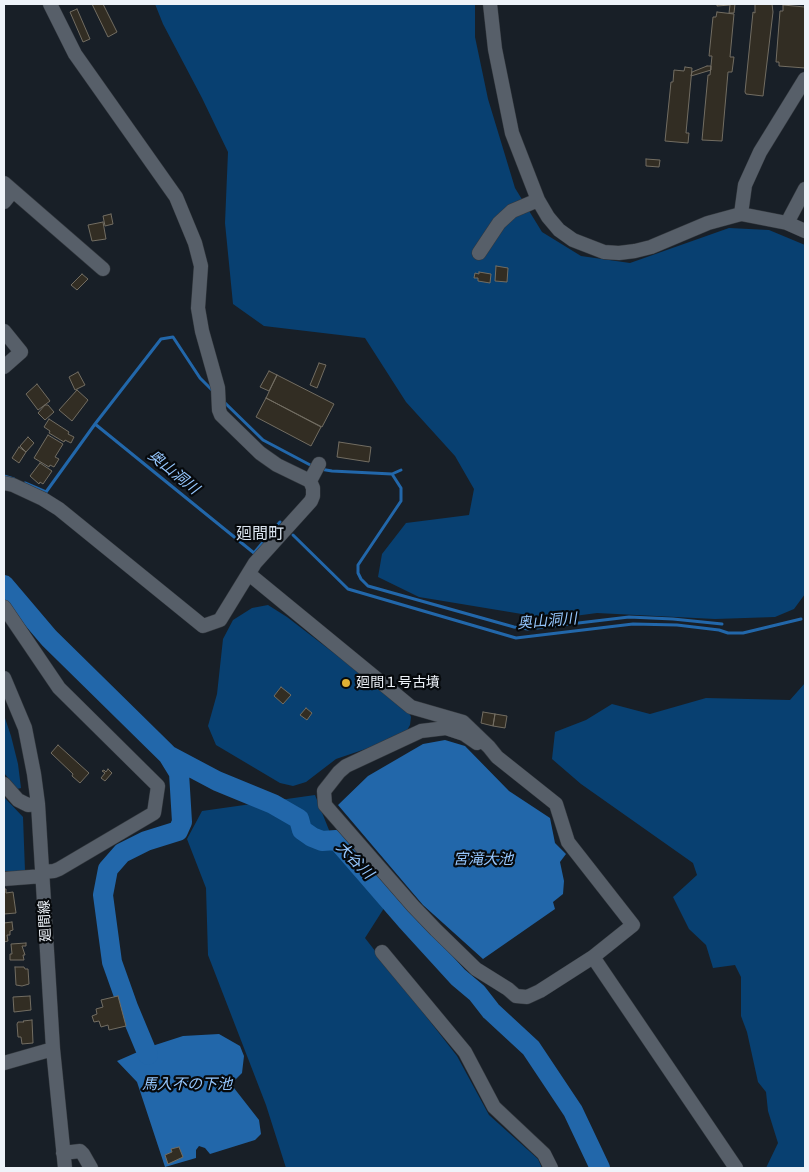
<!DOCTYPE html>
<meta charset="utf-8">
<style>
body{margin:0}
#map{position:relative;width:809px;height:1172px;overflow:hidden;background:#181f27;font-family:Roboto,sans-serif}
canvas{display:block}
.frame{position:absolute;inset:0;border:5px solid #eef3f9;pointer-events:none}
</style>
<div id="map">
<canvas width="809" height="1172"></canvas>
<div class="frame"></div>
</div>
<script>
const c = document.querySelector('canvas').getContext('2d');
c.lineJoin = 'round';
function fill(path, color) { c.fillStyle = color; c.fill(path, 'evenodd'); }
const shape = rows => new Path2D(rows.map(r => 'M' + r).join(''));
function stroke(path, color, width, dash) { c.strokeStyle = color; c.lineWidth = width; c.lineCap = dash ? 'butt' : 'round'; c.setLineDash(dash || []); c.stroke(path); }
function write(font, color, halo, rows, align = 'center') {
  c.font = font + ' Roboto,"Noto Sans JP",sans-serif'; c.lineWidth = 4.5; c.setLineDash([]); c.textBaseline = 'middle'; c.strokeStyle = halo; c.fillStyle = color; for (const [text, x, y, turn = 0] of rows) {
    c.save(); c.translate(x, y); c.rotate((+turn || 0) * Math.PI / 180); c.textAlign = isNaN(turn) ? turn : align; if (halo) c.strokeText(text, 0, 0); c.fillText(text, 0, 0); c.restore();
  }
}
const green = shape([
 [155,4,475,4,475,37,488,99,515,188,542,232,581,256,630,263,729,228,769,230,805,245,805,594,794,609,775,617,715,619,597,613,552,619,419,597,378,577,382,554,406,523,469,515,474,489,455,456,406,402,365,338,264,326,233,304,225,223,228,152,202,98,163,24],
 [268,605,287,617,408,710,411,717,410,725,406,732,398,738,336,759,306,782,293,786,280,783,216,745,208,726,217,694,223,639,233,620,252,608],
 [805,683,805,1168,766,1168,778,1143,768,1111,766,1092,758,1082,747,1032,741,1016,741,977,735,965,713,968,706,945,689,929,673,897,697,875,693,863,581,784,552,759,555,732,586,720,612,704,650,714,706,698,790,700],
 [4,715,11,736,18,764,21,788,17,789,4,773],
 [315,795,335,845,386,905,365,938,457,1056,489,1115,538,1159,542,1168,286,1168,266,1105,208,955,206,888,187,839,202,811],
 [4,797,23,817,25,871,4,871]
]);
const water = shape([
 [445,740,465,746,509,791,550,818,555,843,566,854,560,862,564,881,563,894,553,902,555,909,483,959,423,905,338,805,368,776,423,744],
 [219,1034,240,1046,244,1056,242,1073,234,1081,234,1088,259,1120,261,1134,255,1140,210,1154,205,1148,199,1146,196,1150,196,1158,165,1167,137,1082,117,1061,149,1047,183,1036]
]);
const stream = shape([
 [223,401,263,440,314,467],
 [95,424,254,553,280,522],
 [320,469,332,471,392,474,401,470],
 [392,474,401,488,401,501,358,565,358,573,361,579,368,586,514,627,528,629,629,617,673,619,722,624],
 [4,476,14,479],
 [25,483,46,492,95,424,161,339,173,337,200,378,213,391],
 [293,535,348,589,516,638,633,624,677,625,719,630,728,633,743,633,801,619]
]);
const river = shape([
 [4,585,49,638,168,755,217,781,273,804,299,819,302,830,312,837,322,841,336,840,341,845,406,920,458,977,477,993,491,1011,531,1048,573,1111,600,1168],
 [148,1055,128,1007,112,962,103,895,108,869,122,853,146,841,178,831,182,822,179,773,168,755]
]);
const building = shape([
 [92,4,103,4,117,32,108,37,92,4],
 [717,4,735,4,734,13,729,13,730,5,717,6,717,4],
 [755,4,772,4,773,12,763,96,746,94,745,92,753,12,755,13,755,4],
 [783,5,805,7,805,68,779,66,779,62,776,62,780,11,783,11,783,5],
 [77,9,90,39,83,42,70,12,77,9],
 [717,12,734,14,730,57,734,57,732,72,728,72,722,141,702,140,708,75,710,75,712,56,709,56,713,17,716,17,717,12],
 [707,66,711,66,711,70,691,76,692,72,707,66],
 [685,67,692,68,686,133,689,133,688,143,665,141,671,82,673,82,674,70,684,71,685,67],
 [646,159,660,160,659,167,646,166,646,159],
 [111,214,113,224,105,226,103,216,111,214],
 [103,222,106,239,92,241,88,225,103,222],
 [496,266,508,268,507,282,495,281,496,266],
 [479,272,491,274,490,283,478,281,478,278,474,278,475,273,479,274,479,272],
 [82,274,88,279,77,290,71,285,82,274],
 [319,363,326,365,317,388,310,385,319,363],
 [269,371,277,375,269,391,260,387,269,371],
 [78,372,85,385,75,390,69,377,78,372],
 [277,375,334,404,322,427,266,398,277,375],
 [37,384,50,401,38,410,26,394,37,384],
 [77,390,88,400,72,421,59,410,77,390],
 [266,398,321,427,311,446,256,417,266,398],
 [45,405,48,405,54,412,45,420,38,413,45,405],
 [49,419,69,432,68,434,74,437,71,443,65,440,64,442,49,433,50,431,44,427,49,419],
 [48,435,63,444,55,457,59,459,54,467,50,465,49,467,34,458,48,435],
 [28,437,34,443,26,452,20,446,28,437],
 [339,442,371,447,369,462,337,457,339,442],
 [19,447,26,452,19,463,12,458,19,447],
 [40,463,52,471,43,484,40,482,39,484,30,476,40,463],
 [281,687,291,695,283,704,274,696,281,687],
 [306,708,312,713,307,720,300,715,306,708],
 [483,712,495,714,493,726,481,723,483,712],
 [495,714,507,716,505,728,493,726,495,714],
 [58,745,89,773,80,783,72,776,73,774,51,753,58,745],
 [108,769,112,773,105,781,101,778,105,773,102,771,104,770,106,772,108,769],
 [4,889,6,889,6,893,13,892,16,913,4,914,4,889],
 [12,922,13,930,10,931,10,935,7,935,8,941,4,942,4,923,12,922],
 [26,943,26,946,22,946,25,955,23,955,24,960,10,960,10,954,12,954,11,944,26,943],
 [15,967,24,967,25,969,28,969,29,984,22,986,16,985,15,967],
 [30,996,31,1010,14,1012,13,997,30,996],
 [118,996,126,1026,109,1030,108,1025,101,1027,99,1021,94,1022,92,1016,97,1014,96,1009,103,1007,101,1000,118,996],
 [32,1020,33,1043,22,1044,21,1037,18,1037,17,1024,18,1022,24,1022,23,1021,32,1020],
 [179,1147,183,1157,168,1164,165,1155,172,1152,171,1149,179,1147]
]);
const minor = shape([
 [50,4,75,54,176,197,195,243,201,266,198,308,202,331,218,388,219,410,221,415,260,453,277,465,310,481],
 [490,4,495,49,512,133,538,200,548,217,559,230,573,240,604,252,619,253,635,251,651,247,708,223,741,214,787,223,805,231],
 [4,183,103,269],
 [4,202,13,191],
 [741,214,745,185,760,152,805,79],
 [787,223,805,189],
 [479,253,499,223,512,211,538,200],
 [4,331,21,352,4,367],
 [4,483,13,485,43,499,59,509,203,626,220,620,255,563,311,501,313,496,313,488,310,481,319,464],
 [249,574,411,707,463,722,489,747,497,757,556,804,568,842,633,925,593,957,736,1168],
 [4,607,59,688,158,786,154,813,59,869,54,871,43,872],
 [4,678,25,728,34,774,38,804,53,1049,65,1168],
 [477,743,464,734,446,728,421,731,346,766,339,772,324,791,325,805,413,906,436,930,476,969,508,989,516,996,527,997,540,991,593,957],
 [4,784,18,800,28,805,38,804],
 [4,879,43,876],
 [382,952,465,1052,494,1107,544,1154,551,1168],
 [4,1063,53,1049],
 [63,1153,80,1151,83,1154,91,1168]
]);
const markers = [
 [346,683,5,"#dfb034"]
];
const poiNames = [
 ["廻間１号古墳",356,683]
];
const streetNames = [
 ["廻間線",46,921,-93]
];
const waterNames = [
 ["奥山洞川",173,473,39],
 ["奥山洞川",547,622,-5],
 ["宮滝大池",483,860],
 ["大谷川",354,861,45],
 ["馬入不の下池",187,1085]
];
const quarterNames = [
 ["廻間町",260,535]
];
fill(green, '#084071');
fill(water, '#2267aa');
stroke(stream, '#2267aa', 3);
stroke(river, '#2267aa', 20);
fill(building, '#322d23');
stroke(building, '#726d62', 1);
stroke(minor, '#33383e', 15);
stroke(minor, '#575f69', 14);
for (const [x, y, r, color] of markers) { const dot = new Path2D(); dot.arc(x, y, r, 0, 2 * Math.PI); c.fillStyle = color; c.fill(dot); stroke(dot, '#06090c', 2); }
write('14px', '#eef3f9', '#06090c', poiNames, 'left');
write('14px', '#eef3f9', '#06090c', streetNames);
write('italic 15px', '#95c6fd', '#06090c', waterNames);
write('16px', '#dae4ef', '#06090c', quarterNames);
</script>
